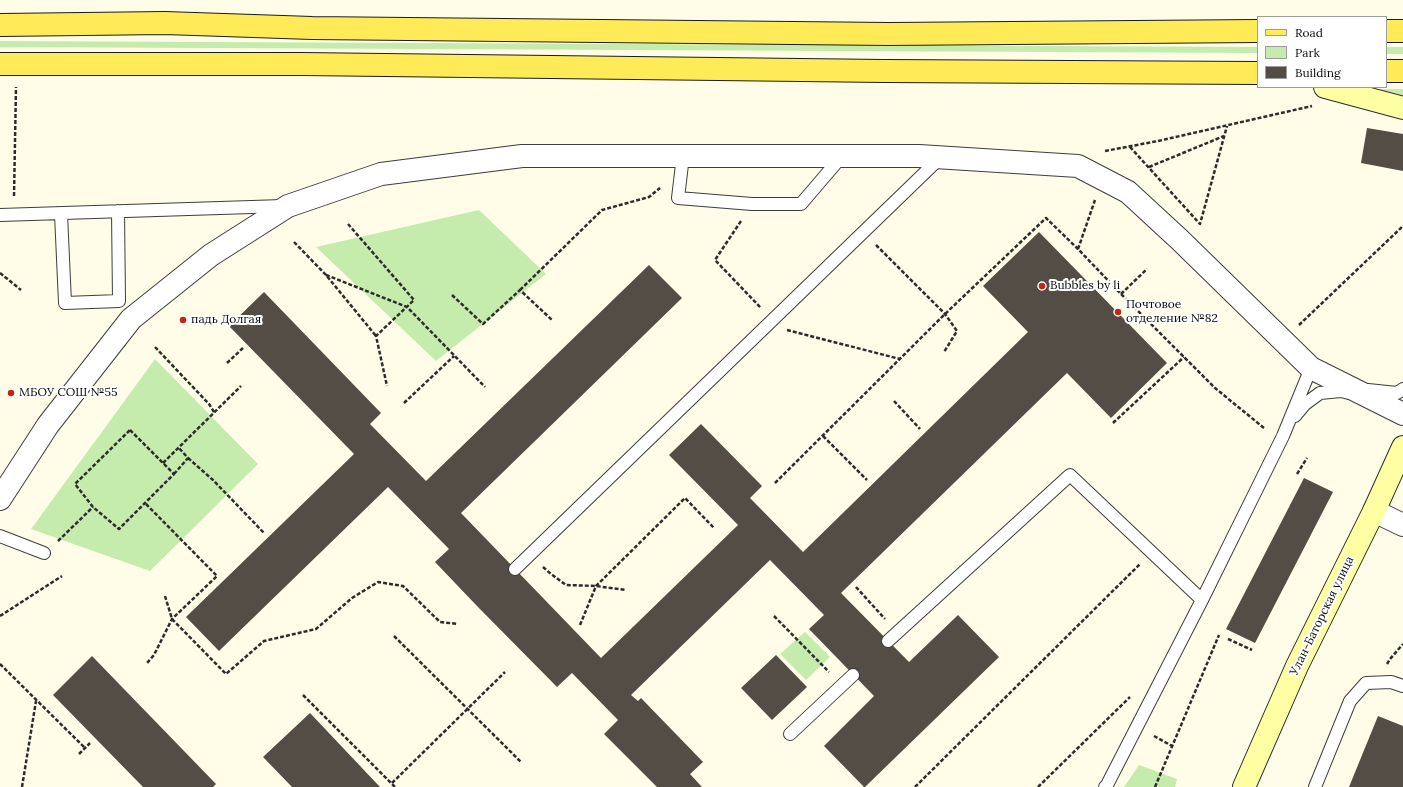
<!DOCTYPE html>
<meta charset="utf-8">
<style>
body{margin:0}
#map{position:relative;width:1403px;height:787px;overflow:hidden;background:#fffde7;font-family:Lora,serif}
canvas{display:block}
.legend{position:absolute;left:1257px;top:16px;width:130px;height:72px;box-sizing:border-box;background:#fff;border:1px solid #9d9d9d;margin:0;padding:5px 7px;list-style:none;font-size:12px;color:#0a0a0a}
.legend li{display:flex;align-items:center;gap:8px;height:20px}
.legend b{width:20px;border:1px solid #9d9d9d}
</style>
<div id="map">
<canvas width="1403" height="787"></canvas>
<ul class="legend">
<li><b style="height:5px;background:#ffeb57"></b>Road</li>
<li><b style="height:11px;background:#c6ecad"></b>Park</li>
<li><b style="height:11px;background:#534d45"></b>Building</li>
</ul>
</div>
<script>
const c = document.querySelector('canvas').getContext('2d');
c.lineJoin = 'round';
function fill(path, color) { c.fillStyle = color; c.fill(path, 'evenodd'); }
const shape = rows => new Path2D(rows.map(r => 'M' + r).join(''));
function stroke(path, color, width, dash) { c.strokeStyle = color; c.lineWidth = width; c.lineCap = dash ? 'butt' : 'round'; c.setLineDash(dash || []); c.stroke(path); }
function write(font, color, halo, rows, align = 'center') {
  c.font = font + ' Lora,serif'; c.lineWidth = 4; c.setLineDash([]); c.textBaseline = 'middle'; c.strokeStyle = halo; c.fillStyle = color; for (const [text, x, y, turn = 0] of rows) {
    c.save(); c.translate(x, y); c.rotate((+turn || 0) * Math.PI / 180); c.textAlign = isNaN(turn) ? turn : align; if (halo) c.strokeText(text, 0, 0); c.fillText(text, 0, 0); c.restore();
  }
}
const green = shape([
 [0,41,1258,47,1258,53,0,47],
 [1386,47,1403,47,1403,54,1386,54],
 [1370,89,1403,89,1403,102],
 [479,210,546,274,436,361,316,247],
 [155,359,258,464,150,571,31,529],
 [805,632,830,657,806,680,780,654],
 [1139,765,1177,779,1175,787,1124,787]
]);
const building = shape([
 [1367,128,1403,134,1403,171,1361,163],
 [1039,232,1167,363,1111,418,1067,373,841,593,909,662,958,615,999,657,865,787,864,787,824,746,874,696,809,629,824,615,770,560,631,695,638,701,641,698,703,762,690,774,702,787,657,787,604,734,618,720,572,673,557,687,477,606,435,562,449,549,388,487,219,651,186,617,354,454,229,326,264,292,381,413,370,424,426,481,649,265,682,298,461,513,601,658,738,525,669,455,701,424,762,486,750,498,803,552,1028,332,983,286],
 [1304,478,1333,492,1255,643,1226,629],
 [776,655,807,687,772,720,741,688],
 [92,656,216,784,213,787,143,787,53,695],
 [310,713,380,787,292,787,263,757],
 [1378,716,1403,726,1403,787,1349,787]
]);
const path = shape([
 [1130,147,1200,224,1227,126],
 [1105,151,1158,141,1312,106],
 [1149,167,1224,136],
 [14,196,16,87],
 [741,221,715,260,761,308],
 [348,224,414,300,376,336,387,386],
 [294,242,326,275,376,336],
 [876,245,945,314,957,331,944,352],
 [1078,249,1095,200],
 [0,273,21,290],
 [326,275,407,307,485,387],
 [520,290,602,210,649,197,660,188],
 [1121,294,1147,269],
 [452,295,483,324,520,290,552,320],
 [1299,325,1403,226],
 [787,330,900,359],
 [155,347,209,404,214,412],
 [227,363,243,348],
 [894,401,920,429],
 [404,403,454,356],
 [1113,423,1184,357],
 [130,430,174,474,119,529,93,507,75,484,130,430],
 [823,436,867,480],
 [188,458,213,480,264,533],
 [163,463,241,386],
 [174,474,188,458,178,447],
 [1297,474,1307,458],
 [775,483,945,314,1046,218,1078,249,1121,294,1215,388,1264,428],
 [146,504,217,576,172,619,154,655,147,663],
 [58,541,93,507],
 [543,567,551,574,566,585,596,586,626,590],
 [856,587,885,619],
 [165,596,172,619,226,674,264,641,316,629,352,598,378,582,403,586,440,622,458,624],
 [0,616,62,576],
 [774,616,829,672],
 [580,625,596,586,685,498,714,528],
 [394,636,521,762],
 [1228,639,1252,650],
 [0,664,85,748],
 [1387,664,1390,659,1403,644],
 [303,695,395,787],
 [1154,736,1172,746],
 [79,754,90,743],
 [392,783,505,672],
 [22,787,36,701],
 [915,787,1140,564],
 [1038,787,1130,697],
 [1155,787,1219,635]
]);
const lane = shape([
 [683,156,678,198,752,204,801,204,842,156],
 [61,214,65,303,119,301,118,211],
 [0,215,283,206],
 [1368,390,1397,393,1403,389],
 [1295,416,1305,404,1320,393,1341,391,1349,393],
 [0,536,44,553],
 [515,569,940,158],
 [888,641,1070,475,1202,600],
 [790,734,853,675],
 [1105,787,1107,785,1202,600,1283,436,1311,368],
 [1315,787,1350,701,1366,683,1391,682,1403,686]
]);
const street = shape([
 [0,499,48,425,131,319,211,255,288,206,381,174,522,156,919,156,1078,166,1128,192,1180,240,1311,368,1403,414],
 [1374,511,1403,525]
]);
const secondary = shape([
 [1325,87,1403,108],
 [1244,787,1297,666,1374,511,1403,447]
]);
const primary = shape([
 [0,25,165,23,312,28,889,34,1258,31],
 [1386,31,1403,31],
 [0,64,302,64,884,71,1258,73],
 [1386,71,1403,71]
]);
const markers = [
 [1042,286,4,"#c52417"],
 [1118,312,4,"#c52417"],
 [183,320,4,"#c52417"],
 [11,393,4,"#c52417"]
];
const poiNames = [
 ["Bubbles by li",1050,286],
 ["Почтовое",1126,305],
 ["отделение №82",1126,319],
 ["падь Долгая",191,320],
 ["МБОУ СОШ №55",19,393]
];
const streetNames = [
 ["Улан-Баторская улица",1322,616,-64]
];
fill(green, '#c6ecad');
fill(building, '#534d45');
stroke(lane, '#3d3d3d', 14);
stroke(street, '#3d3d3d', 24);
stroke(secondary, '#2c2c2c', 24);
stroke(primary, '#1b1b1b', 24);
stroke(path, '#2c2c2c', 2.5, [4, 2]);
stroke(lane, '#fff', 12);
stroke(street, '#fff', 22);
stroke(secondary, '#feffa2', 22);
stroke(primary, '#ffeb57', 22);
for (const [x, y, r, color] of markers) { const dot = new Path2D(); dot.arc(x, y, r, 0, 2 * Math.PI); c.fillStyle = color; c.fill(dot); stroke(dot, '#fff', 1.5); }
write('12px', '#0a0a0a', '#fff', poiNames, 'left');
write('12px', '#0a0a0a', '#fff', streetNames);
</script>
